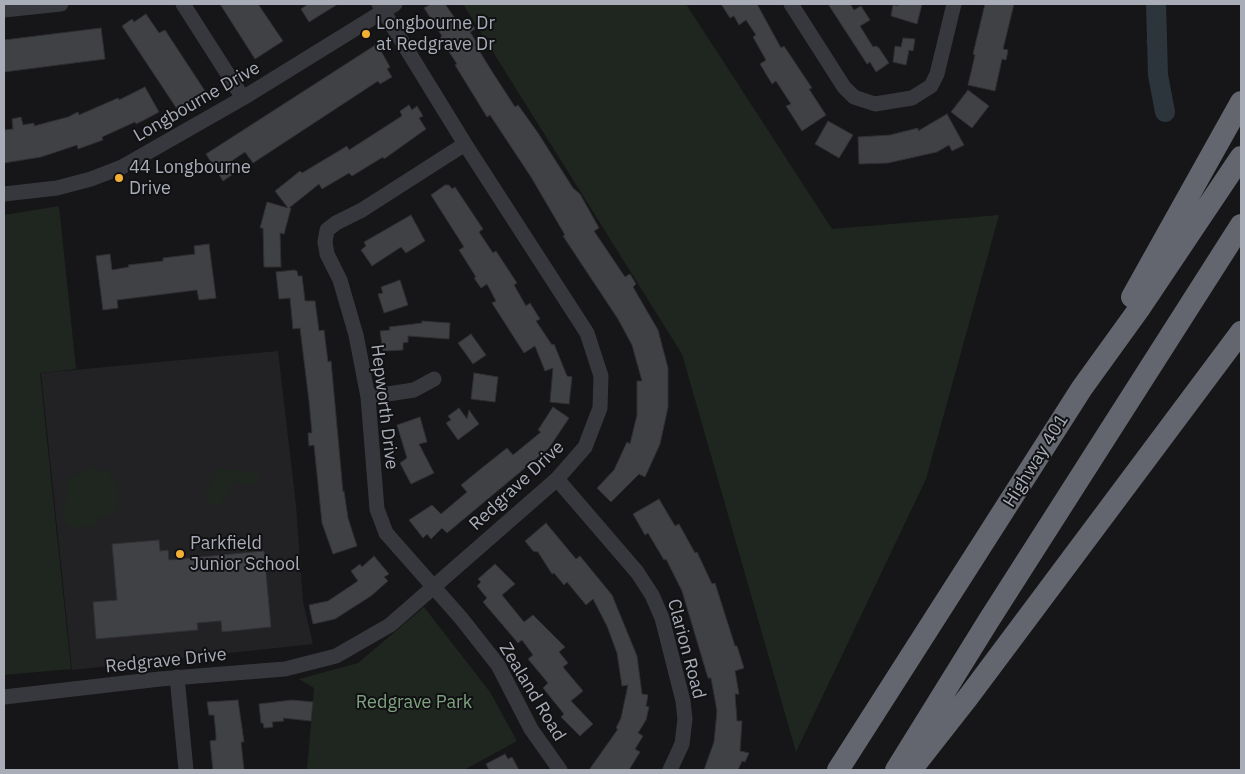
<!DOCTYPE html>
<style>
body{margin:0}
#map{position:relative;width:1245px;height:774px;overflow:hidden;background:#161618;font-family:"IBM Plex Sans",sans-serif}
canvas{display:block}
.frame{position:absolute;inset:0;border:5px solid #a8adb8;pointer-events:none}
</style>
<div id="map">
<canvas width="1245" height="774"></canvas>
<div class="frame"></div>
</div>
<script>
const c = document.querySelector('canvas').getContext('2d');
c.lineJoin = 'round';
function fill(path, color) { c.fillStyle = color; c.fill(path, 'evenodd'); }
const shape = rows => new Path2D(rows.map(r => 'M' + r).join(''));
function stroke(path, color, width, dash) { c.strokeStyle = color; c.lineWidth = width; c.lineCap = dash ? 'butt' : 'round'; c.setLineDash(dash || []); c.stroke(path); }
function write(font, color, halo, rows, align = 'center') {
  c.font = font + ' "IBM Plex Sans",sans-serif'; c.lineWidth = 4; c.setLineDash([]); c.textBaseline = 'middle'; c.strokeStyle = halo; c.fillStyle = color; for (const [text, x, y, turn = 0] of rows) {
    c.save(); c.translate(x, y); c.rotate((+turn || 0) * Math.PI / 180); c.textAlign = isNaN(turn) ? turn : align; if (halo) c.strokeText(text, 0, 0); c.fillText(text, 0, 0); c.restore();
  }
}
const built = shape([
 [278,351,296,505,303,602,313,644,72,670,41,373]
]);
const green = shape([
 [463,4,686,4,832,229,999,215,926,479,796,752,682,354],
 [59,206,76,369,40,373,71,669,4,675,4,215],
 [91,468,108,472,118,487,118,503,112,514,97,518,98,526,71,528,64,521,62,503,67,500,67,478],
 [218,469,257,472,259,478,256,485,232,482,226,496,218,505,211,506,204,496],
 [424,607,490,692,517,741,464,770,307,770,314,688,299,679,358,663]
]);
const stream = shape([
 [1148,42,1155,34]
]);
const river = shape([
 [1156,4,1158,75,1165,112]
]);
const building = shape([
 [220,4,258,4,283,41,255,59,220,4],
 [308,4,338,4,309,22,301,9,308,4],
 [431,4,445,4,459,24,469,20,475,29,470,32,477,43,475,44,493,73,515,107,518,105,538,133,573,188,580,194,599,228,594,231,625,277,630,274,636,284,633,287,658,330,668,368,668,407,660,444,645,477,639,474,611,502,597,488,614,470,627,442,630,444,637,415,637,381,642,381,632,345,618,319,563,236,565,235,531,177,490,115,487,117,455,65,457,64,440,38,442,36,424,8,431,4],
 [721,4,757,4,781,48,784,46,812,88,809,89,826,115,802,131,786,106,791,104,776,81,772,84,760,64,766,60,753,37,756,35,746,20,739,25,734,16,730,18,721,4],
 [828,4,850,4,854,10,861,6,870,20,860,26,873,47,876,46,879,48,889,63,876,72,870,62,867,64,828,4],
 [898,4,922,4,917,24,891,16,893,5,898,6,898,4],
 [985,4,1014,4,1003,49,1008,50,1006,60,1002,59,995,91,968,85,975,55,973,54,985,4],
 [146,14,159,33,165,30,205,91,177,109,122,26,132,19,134,22,146,14],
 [101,28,105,59,4,72,4,40,101,28],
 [903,38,915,39,913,51,909,50,906,65,893,62,895,46,901,47,903,38],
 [377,44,390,67,387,69,392,77,380,84,378,81,253,163,245,152,230,162,236,172,223,181,206,154,377,44],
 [145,87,159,112,146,119,136,124,135,122,102,137,103,140,78,149,77,145,41,157,4,163,4,130,13,129,12,119,21,117,23,125,34,123,34,126,68,117,78,112,79,115,118,98,119,100,145,87],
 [968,90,989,106,972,128,951,112,968,90],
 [409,105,412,110,417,106,423,116,419,118,426,129,384,159,383,157,352,176,349,173,322,189,319,184,289,208,291,208,284,234,280,233,281,267,264,267,263,228,260,228,267,202,288,208,275,191,300,171,302,173,347,146,349,150,391,123,402,116,400,111,409,105],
 [947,114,964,145,952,151,949,145,937,152,888,163,859,164,858,137,890,135,918,128,918,131,947,114],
 [828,121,853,135,839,158,815,144,828,121],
 [445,185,449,185,452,189,455,187,483,229,479,232,493,253,496,251,517,283,514,285,526,306,530,303,540,319,536,321,552,345,554,344,567,376,572,377,569,404,550,402,553,368,545,371,535,346,524,353,492,303,496,301,487,284,481,288,474,278,476,277,459,250,464,247,431,195,445,185],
 [411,215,425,241,406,253,401,247,372,266,361,250,366,246,364,242,411,215],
 [209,244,216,298,199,300,197,290,117,300,118,308,103,310,96,256,110,254,112,270,129,267,128,265,163,261,163,258,195,254,194,246,209,244],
 [294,270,297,271,298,276,302,276,305,301,315,301,319,331,324,330,328,362,331,361,343,492,344,491,348,518,357,546,333,554,322,523,314,445,309,446,308,433,312,433,309,401,300,328,293,329,290,298,279,299,276,272,294,270],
 [400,280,408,305,384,313,378,294,383,293,381,287,400,280],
 [422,321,450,323,449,339,408,336,408,342,403,343,403,350,383,351,380,331,390,330,389,327,422,323,422,321],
 [471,334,486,355,473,364,458,343,471,334],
 [474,373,498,377,495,402,471,399,474,373],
 [553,407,569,418,549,448,447,533,442,528,431,539,427,534,423,538,409,520,432,505,441,514,467,492,461,485,483,467,507,448,513,455,541,432,538,430,553,407],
 [459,408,467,419,469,410,479,424,458,440,446,423,451,420,448,416,459,408],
 [420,417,427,442,419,444,434,473,411,484,400,463,407,458,397,425,420,417],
 [659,499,675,526,679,524,695,553,697,552,712,584,715,583,735,646,737,646,744,668,735,671,739,694,735,694,737,721,742,721,740,751,749,753,745,762,742,761,738,770,704,770,714,742,717,711,711,678,708,678,682,591,666,559,664,560,648,533,645,535,633,514,659,499],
 [546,523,576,559,580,556,612,595,637,656,642,694,648,695,646,706,649,707,646,720,638,733,643,736,635,749,640,752,629,770,589,770,618,729,616,728,621,718,628,685,622,686,617,653,607,626,593,599,586,605,567,582,564,585,554,573,552,574,538,552,533,551,525,541,546,523],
 [159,540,160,551,168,550,169,560,264,551,271,627,222,632,221,621,197,623,198,630,96,639,93,602,117,600,112,544,159,540],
 [374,556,389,574,384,577,388,581,371,596,335,619,313,624,309,605,328,601,358,581,351,571,360,564,362,567,374,556],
 [495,564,515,584,502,595,524,622,533,615,565,647,559,652,568,663,563,667,583,691,571,701,593,724,580,736,561,717,564,714,543,688,548,683,528,659,533,655,522,640,518,643,483,602,487,598,477,586,481,582,478,579,495,564],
 [238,700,244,742,241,742,244,770,213,770,210,741,216,740,216,735,214,715,209,715,207,702,238,700],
 [292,700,313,702,311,721,283,718,284,721,272,722,273,727,264,728,263,723,261,723,259,704,292,700],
 [505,754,508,759,512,757,519,770,489,770,486,764,505,754]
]);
const minor = shape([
 [183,4,243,98],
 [791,4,844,87,854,97,875,104,912,98,931,86,937,74,954,4],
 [4,10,61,4],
 [465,144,362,210,336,223,327,230,325,242,327,254,340,280,356,335,368,397,377,509,386,533,461,618,498,665,531,729,560,770],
 [4,194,57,188,91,179,122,167,243,98,395,4],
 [368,397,414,390,434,379],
 [557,479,637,572,652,595,662,618,683,701,685,719,682,744,670,770],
 [177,677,186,770],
 [4,697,160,679,285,669,336,656,390,625,557,479,585,447,600,408,601,376,587,333,465,144,379,4]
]);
const highway = shape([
 [1132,297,1241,102],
 [838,770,1082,388,1139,309,1241,157],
 [896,770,989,620,1241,225],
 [911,770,969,696,1241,332]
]);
const markers = [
 [366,34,5,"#f2b134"],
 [119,178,5,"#f2b134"],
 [180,554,5,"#f2b134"]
];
const poiNames = [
 ["Longbourne Dr",376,24],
 ["at Redgrave Dr",376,45],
 ["44 Longbourne",129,168],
 ["Drive",129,189],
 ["Parkfield",190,544],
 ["Junior School",190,565]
];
const streetNames = [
 ["Longbourne Drive",197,102,-30],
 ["Hepworth Drive",384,407,83],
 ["Highway 401",1036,461,-58],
 ["Redgrave Drive",517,486,-43],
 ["Clarion Road",686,649,75],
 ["Redgrave Drive",166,661,-6],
 ["Zealand Road",532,692,59]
];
const parkNames = [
 ["Redgrave Park",414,703]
];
fill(built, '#222225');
fill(green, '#1e261f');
stroke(stream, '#2c353c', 3);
stroke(river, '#2c353c', 20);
fill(building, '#404145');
stroke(building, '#303034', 1);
stroke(minor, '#37383d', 15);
stroke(highway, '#63666e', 22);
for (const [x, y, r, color] of markers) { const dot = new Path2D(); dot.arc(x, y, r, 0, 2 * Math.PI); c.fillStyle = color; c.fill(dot); stroke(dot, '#111113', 2); }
write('18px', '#a8adb8', '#111113', poiNames, 'left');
write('18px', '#a8adb8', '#111113', streetNames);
write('18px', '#7fa381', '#111113', parkNames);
</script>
